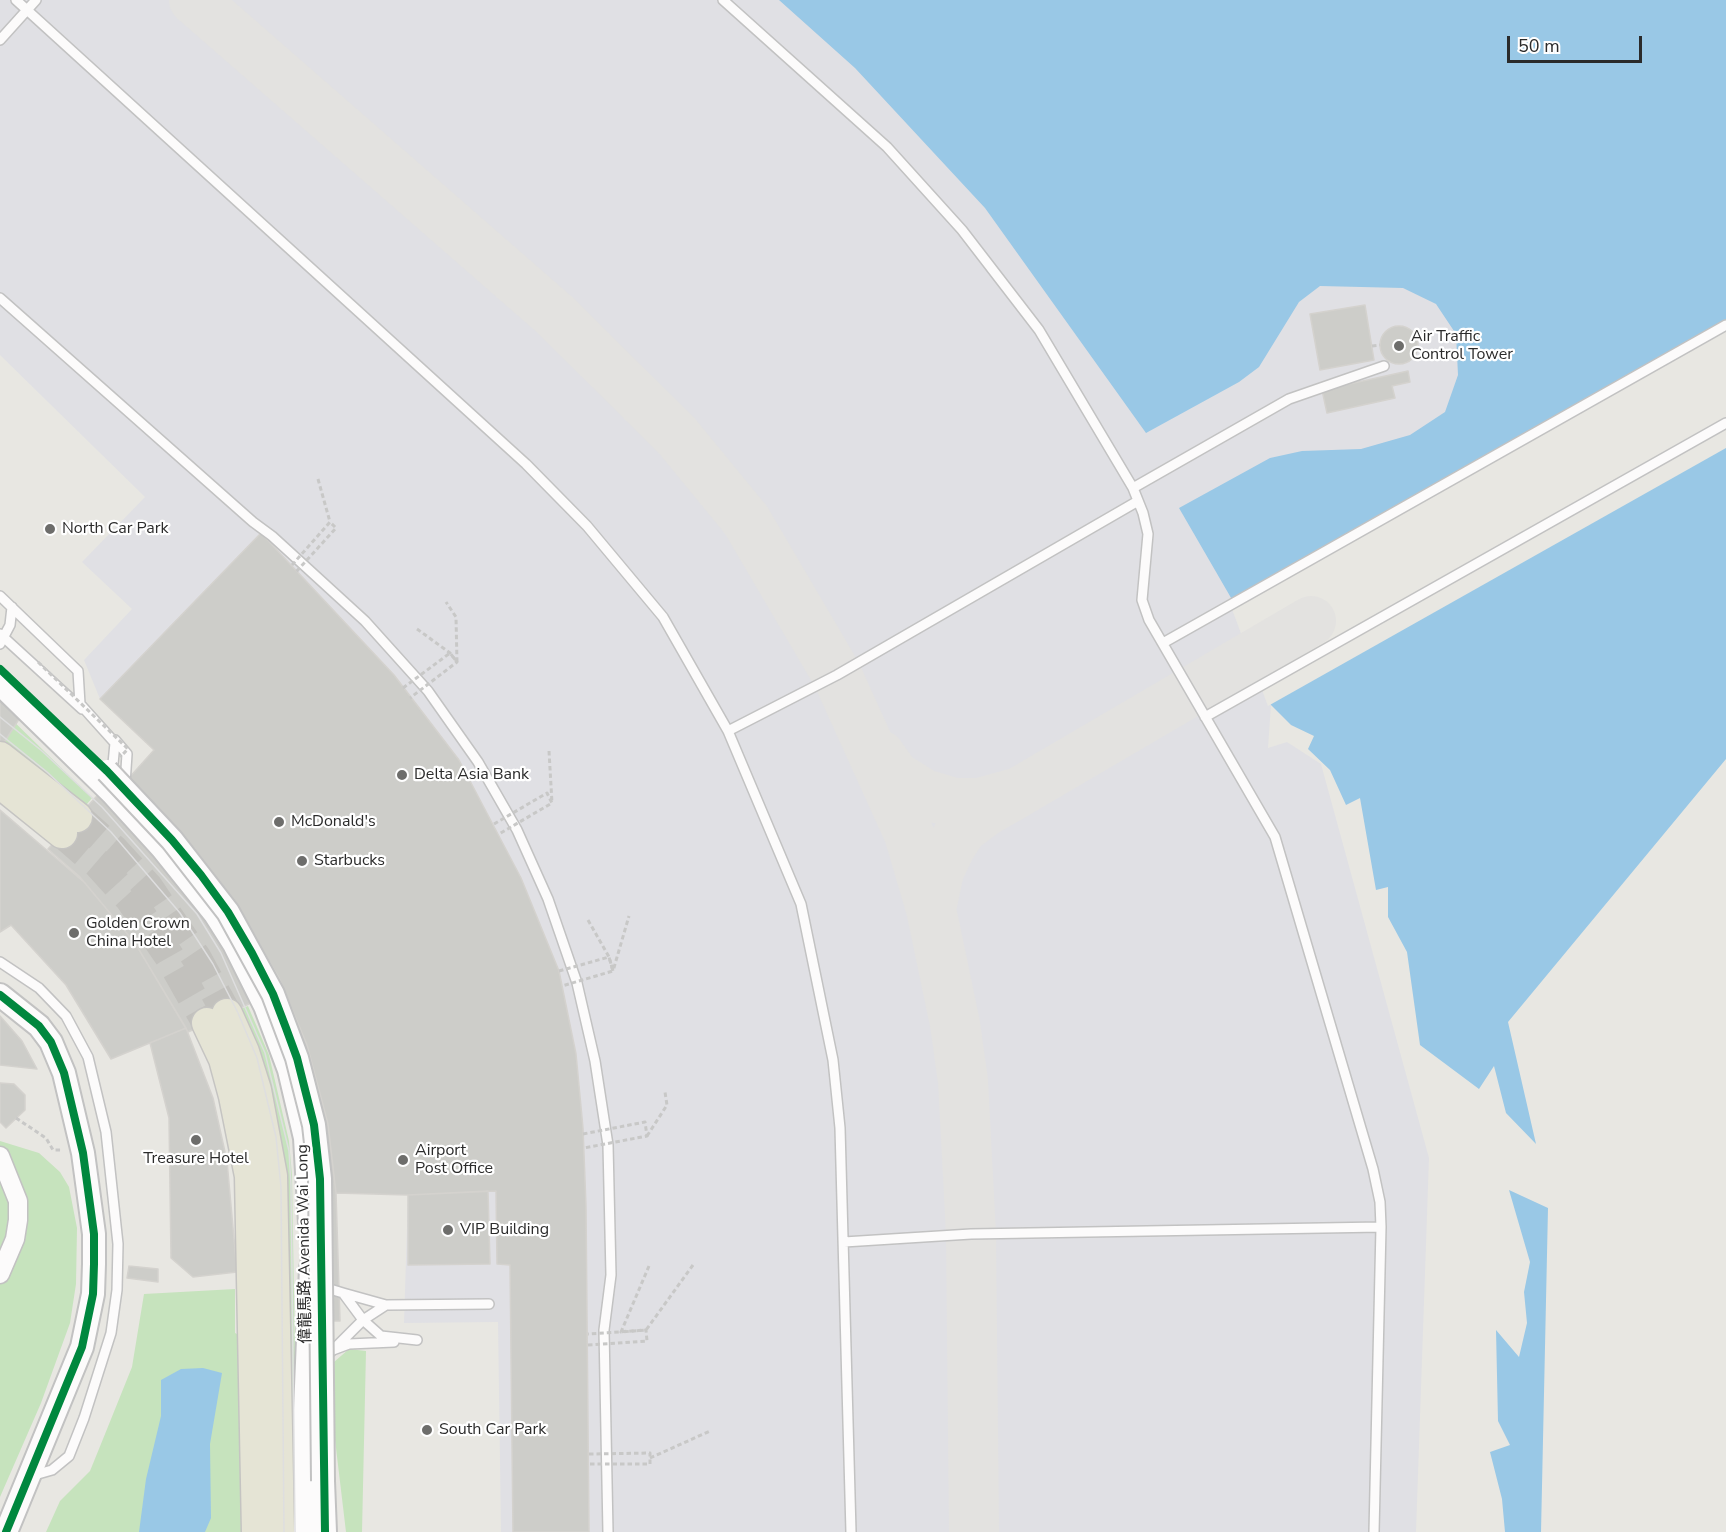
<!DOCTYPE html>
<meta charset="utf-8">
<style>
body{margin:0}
#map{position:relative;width:1726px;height:1532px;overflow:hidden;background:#e8e7e2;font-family:"Nunito Sans",sans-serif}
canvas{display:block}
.scale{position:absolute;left:1507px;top:36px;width:135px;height:27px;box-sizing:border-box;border:3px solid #2b2b2b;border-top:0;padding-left:8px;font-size:18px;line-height:21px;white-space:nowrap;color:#2b2b2b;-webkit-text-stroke:4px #fff;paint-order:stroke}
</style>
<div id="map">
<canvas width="1726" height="1532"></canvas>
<div class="scale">50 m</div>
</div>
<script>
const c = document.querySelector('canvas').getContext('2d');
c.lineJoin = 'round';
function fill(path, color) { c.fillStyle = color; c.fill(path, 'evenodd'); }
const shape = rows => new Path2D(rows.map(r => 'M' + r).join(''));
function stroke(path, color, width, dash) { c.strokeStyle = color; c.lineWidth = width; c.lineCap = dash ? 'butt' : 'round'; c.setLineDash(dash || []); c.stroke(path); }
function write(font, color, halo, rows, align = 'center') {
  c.font = font + ' "Nunito Sans","Noto Sans SC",sans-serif'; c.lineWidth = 4.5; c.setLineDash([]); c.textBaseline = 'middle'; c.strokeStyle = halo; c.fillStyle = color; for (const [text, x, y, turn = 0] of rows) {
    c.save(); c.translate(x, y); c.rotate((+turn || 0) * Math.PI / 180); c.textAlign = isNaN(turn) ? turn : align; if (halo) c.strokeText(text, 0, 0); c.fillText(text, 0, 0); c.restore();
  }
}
const airport = shape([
 [0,0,1726,0,1726,448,1271,705,1268,748,1287,742,1321,764,1429,1158,1416,1532,501,1532,498,1322,404,1323,408,1195,336,1193,328,1124,154,750,100,699,84,660,132,609,82,562,145,497,0,355]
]);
const green = shape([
 [0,708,92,798,82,810,0,747],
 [248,1006,269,1055,289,1141,292,1175,298,1532,284,1532,235,1011],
 [0,1141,39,1153,60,1172,69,1187,77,1228,76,1284,70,1323,41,1403,0,1497],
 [235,1289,235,1333,241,1336,244,1532,46,1532,60,1501,90,1471,103,1439,132,1367,144,1294],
 [349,1349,366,1351,362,1532,346,1532,333,1423,331,1381,334,1362]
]);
const water = shape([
 [779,0,1726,0,1726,759,1508,1022,1536,1144,1506,1113,1494,1066,1479,1089,1420,1045,1407,952,1388,917,1388,887,1376,890,1360,798,1346,805,1330,770,1308,749,1314,736,1291,725,1271,705,1234,603,1179,508,1270,458,1302,451,1361,449,1410,435,1445,412,1458,375,1456,334,1436,304,1403,288,1320,286,1299,302,1259,367,1239,382,1146,433,985,208,855,68],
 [1509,1190,1548,1208,1541,1532,1505,1532,1502,1499,1490,1452,1510,1445,1498,1421,1496,1330,1519,1357,1527,1323,1524,1292,1530,1262],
 [203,1368,222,1373,210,1444,211,1518,205,1532,139,1532,146,1479,161,1416,161,1380,181,1369]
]);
const pier = shape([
 [1726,319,1726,448,1268,706,1229,601]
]);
const taxiway = shape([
 [194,0,555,315,677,436,746,520,837,675,909,834,931,909,955,1024,963,1081,971,1234,974,1532],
 [880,755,895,776,924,794,954,803,979,803,1019,792,986,811,962,829,950,848,939,871,931,909],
 [1019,792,1311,621]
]);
const building = shape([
 [1365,305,1374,360,1320,370,1310,314,1365,305],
 '1380 345a19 19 0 1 1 38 0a19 19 0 1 1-38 0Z',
 [1408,371,1410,382,1392,386,1395,398,1327,413,1322,390,1408,371],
 [261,533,394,675,459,760,521,878,559,971,576,1054,583,1128,586,1206,589,1532,513,1532,510,1265,497,1264,496,1191,408,1195,336,1193,328,1124,307,1045,279,978,235,904,128,779,154,750,100,699,261,533],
 [0,686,28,705,0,749,0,686],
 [120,771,235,904,279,978,307,1045,328,1124,336,1193,340,1321,300,1321,300,1225,293,1131,272,1050,251,1003,188,1032,135,943,79,876,48,849,120,771],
 [0,810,85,883,135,943,186,1028,111,1059,66,985,11,925,0,932,0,810],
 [0,1016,22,1041,37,1069,0,1065,0,1016],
 [186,1028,213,1098,227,1161,237,1272,193,1277,171,1258,169,1118,150,1043,186,1028],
 [0,1083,14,1084,25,1095,25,1110,6,1128,0,1122,0,1083],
 [488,1191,490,1264,408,1265,408,1195,488,1191],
 [129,1266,158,1269,158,1282,127,1278,129,1266]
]);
const primaryTunnel = shape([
 [77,817,113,849,148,887,196,957,227,1014],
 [62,833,98,864,130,899,169,956,207,1023]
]);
const path = shape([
 [1372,346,1380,345],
 [318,479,330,522],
 [417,629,450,653,457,662,456,617,446,602],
 [549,751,552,803],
 [588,920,609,957,613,971,629,916],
 [16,1118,46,1138,53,1150,62,1150],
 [647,1136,667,1105,665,1092],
 [649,1266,621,1332,646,1330,693,1265],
 [650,1458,710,1431]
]);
const service = shape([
 [16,0,526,464,587,526,663,617,728,731,801,904,833,1060,840,1128,851,1532],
 [723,0,887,147,962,230,1039,330,1133,488,1143,513,1148,534,1142,600,1149,620,1275,837,1373,1169,1380,1202,1381,1227,1374,1532],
 [0,40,36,0],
 [0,298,253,522,272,536,365,621,428,691,478,762,517,830,548,899,577,983,595,1061,608,1145,611,1275,604,1330,608,1532],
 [1133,488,1289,399,1384,366],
 [0,596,78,671,80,704,115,743,112,774],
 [0,634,82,709],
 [1163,643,1726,325],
 [0,644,10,625,12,607],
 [1205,717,1726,423],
 [728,731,837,675,1138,501],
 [115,740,127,754,125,784],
 [0,962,39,988,66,1016,88,1057,106,1132,118,1244,117,1290,111,1333,84,1418,69,1456,52,1470,31,1476],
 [844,1242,971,1234,1381,1227],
 [320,1286,343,1293,363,1320,381,1336,417,1340],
 [343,1293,386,1305,489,1304],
 [335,1348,363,1320,386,1305],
 [324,1357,333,1350,349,1344,394,1342]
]);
const minor = shape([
 [0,1156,18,1201,18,1220,15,1239,0,1274]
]);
const tertiary = shape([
 [0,684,112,793,162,848,215,914,234,944,265,1006,289,1070,305,1138,310,1223],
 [0,995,39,1026,51,1042,64,1073,83,1153,94,1234,94,1264,93,1294,82,1347,6,1532],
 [323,1481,325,1532],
 [305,1532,305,1410,311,1268]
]);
const primary = shape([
 [0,757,77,817],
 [0,783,62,833],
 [227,1014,244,1052,256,1090,272,1176,279,1532],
 [207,1023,224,1059,234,1096,250,1176,257,1532]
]);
const tram = shape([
 [0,717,42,751,102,807,197,914,221,953,265,1053,289,1151,291,1185,295,1532],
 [0,734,47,772,111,832,180,913,213,964,238,1013,257,1058,276,1137,281,1187,284,1532]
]);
const pathBridge = shape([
 [292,565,330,522,336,528,296,572],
 [38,662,128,749,120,757],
 [403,688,450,653,457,662,410,698],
 [494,824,547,793,552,803,499,834],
 [559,971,609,957,613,971,562,986],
 [583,1134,645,1122,647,1136,584,1148],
 [588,1345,647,1341,646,1330,588,1334],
 [589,1454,650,1453,650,1464,589,1464]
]);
const tertiaryBridge = shape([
 [107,771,172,840,228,912,273,994,297,1058,314,1125,320,1179,323,1481]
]);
const cycleway = shape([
 [0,669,107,771,172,840,201,875,228,912,252,953,273,994,286,1028,297,1058,314,1125,320,1179,325,1532],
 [0,995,39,1026,51,1042,64,1073,83,1153,94,1234,94,1264,93,1294,82,1347,6,1532]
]);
const markers = [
 [1399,346,6,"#6d6d6b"],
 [50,529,6,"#6d6d6b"],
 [402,775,6,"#6d6d6b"],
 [279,822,6,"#6d6d6b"],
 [302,861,6,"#6d6d6b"],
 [74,933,6,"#6d6d6b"],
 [196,1140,6,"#6d6d6b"],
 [403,1160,6,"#6d6d6b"],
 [448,1230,6,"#6d6d6b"],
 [427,1430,6,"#6d6d6b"]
];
const poiNames = [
 ["Air Traffic",1411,337],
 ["Control Tower",1411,355],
 ["North Car Park",62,529],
 ["Delta Asia Bank",414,775],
 ["McDonald's",291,822],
 ["Starbucks",314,861],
 ["Golden Crown",86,924],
 ["China Hotel",86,942],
 ["Airport",415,1151],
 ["Post Office",415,1169],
 ["Treasure Hotel",196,1159,"center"],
 ["VIP Building",460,1230],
 ["South Car Park",439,1430]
];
const streetNames = [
 ["偉龍馬路 Avenida Wai Long",305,1244,-91]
];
fill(airport, '#e0e0e4');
fill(green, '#c6e3bd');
fill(water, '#99c8e6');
fill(pier, '#e8e7e2');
stroke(taxiway, '#e3e2e0', 50);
fill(building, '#cdcdc9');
stroke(building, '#d4d2ce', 1.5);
stroke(primaryTunnel, '#c2c1bd', 30, [30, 15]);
stroke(service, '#c2c2c2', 12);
stroke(minor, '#c2c2c2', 21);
stroke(tertiary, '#c2c2c2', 26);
stroke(primary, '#c5c4c2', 33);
stroke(path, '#c8c8c7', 3, [4.5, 3]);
stroke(service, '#fcfbfb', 9);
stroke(minor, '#fcfbfb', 18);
stroke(tertiary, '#fcfbfb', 22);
stroke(primary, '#e5e4d5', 30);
stroke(tram, '#dededf', 1.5);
stroke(tertiaryBridge, '#c2c2c2', 26, []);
stroke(pathBridge, '#c8c8c7', 3, [4.5, 3]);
stroke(tertiaryBridge, '#fcfbfb', 22);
stroke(cycleway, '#00873e', 8);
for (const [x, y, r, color] of markers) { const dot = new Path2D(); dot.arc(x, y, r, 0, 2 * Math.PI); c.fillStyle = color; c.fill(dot); stroke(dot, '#fff', 2); }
write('16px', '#2b2b2b', '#fff', poiNames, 'left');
write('16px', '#2b2b2b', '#fff', streetNames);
</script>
